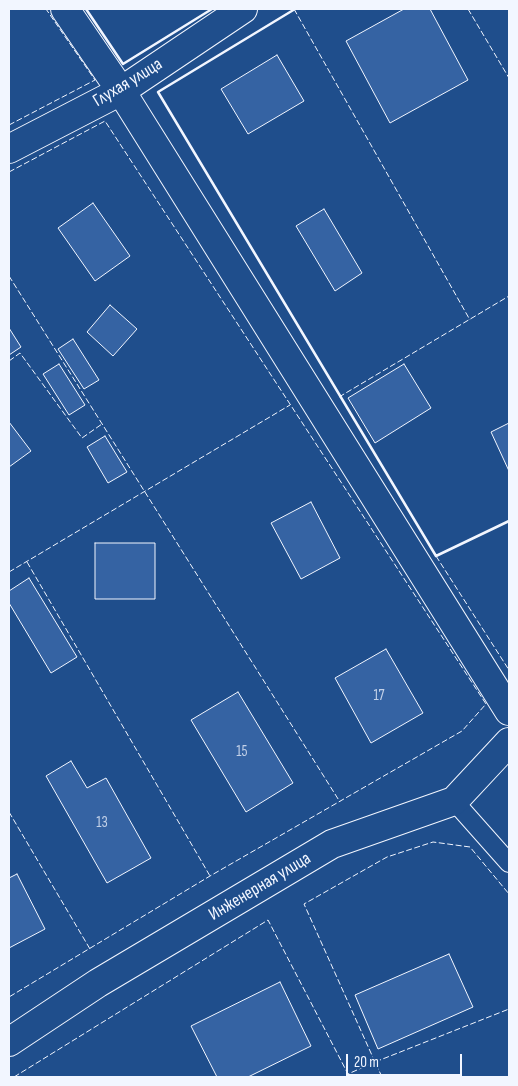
<!DOCTYPE html>
<meta charset="utf-8">
<style>
body{margin:0}
#map{position:relative;width:518px;height:1086px;overflow:hidden;background:#1f4e8c;font-family:"Sofia Sans Condensed",sans-serif}
canvas{display:block}
.frame{position:absolute;inset:0;border:10px solid #f2f6ff;pointer-events:none}
.scale{position:absolute;left:346px;top:1054px;width:116px;height:22px;box-sizing:border-box;border:2px solid #f2f6ff;border-top:0;padding-left:6px;font-size:15px;line-height:18px;white-space:nowrap;color:#f2f6ff;-webkit-text-stroke:4px #1f4e8c;paint-order:stroke}
</style>
<div id="map">
<canvas width="518" height="1086"></canvas>
<div class="frame"></div>
<div class="scale">20 m</div>
</div>
<script>
const c = document.querySelector('canvas').getContext('2d');
c.lineJoin = 'round';
function fill(path, color) { c.fillStyle = color; c.fill(path, 'evenodd'); }
const shape = rows => new Path2D(rows.map(r => 'M' + r).join(''));
function stroke(path, color, width, dash) { c.strokeStyle = color; c.lineWidth = width; c.lineCap = dash ? 'butt' : 'round'; c.setLineDash(dash || []); c.stroke(path); }
function write(font, color, halo, rows, align = 'center') {
  c.font = font + ' "Sofia Sans Condensed",sans-serif'; c.lineWidth = 4; c.setLineDash([]); c.textBaseline = 'middle'; c.strokeStyle = halo; c.fillStyle = color; for (const [text, x, y, turn = 0] of rows) {
    c.save(); c.translate(x, y); c.rotate((+turn || 0) * Math.PI / 180); c.textAlign = isNaN(turn) ? turn : align; if (halo) c.strokeText(text, 0, 0); c.fillText(text, 0, 0); c.restore();
  }
}
const building = shape([
 [404,9,430,9,468,80,390,123,346,41,404,9],
 [277,55,304,101,248,134,221,89,277,55],
 [93,203,130,256,95,281,58,228,93,203],
 [324,209,362,273,335,291,296,226,324,209],
 [110,305,137,329,113,356,87,332,110,305],
 [9,328,21,347,9,355,9,328],
 [73,339,99,380,84,389,58,349,73,339],
 [59,364,85,405,69,415,43,374,59,364],
 [404,364,431,408,375,443,348,398,404,364],
 [9,422,31,451,9,467,9,422],
 [509,423,509,471,491,432,509,423],
 [105,436,127,472,108,483,87,447,105,436],
 [311,502,340,558,301,579,271,523,311,502],
 [95,543,155,543,155,599,95,599,95,543],
 [29,578,77,657,51,673,9,603,9,591,29,578],
 [386,649,423,713,371,743,335,678,386,649],
 [238,692,293,783,246,812,191,720,238,692],
 [71,761,87,788,106,778,151,858,107,883,46,776,71,761],
 [17,874,45,929,9,948,9,878,17,874],
 [449,954,473,1007,378,1049,355,995,449,954],
 [280,982,311,1046,248,1077,217,1077,191,1026,280,982]
]);
const service = shape([
 [454,801,509,863]
]);
const minor = shape([
 [65,9,121,91,509,711],
 [9,149,121,91,243,9],
 [9,1042,98,983,332,844,454,801,509,742]
]);
const fence = shape([
 [294,9,470,320],
 [468,9,509,78],
 [9,125,95,80,46,9],
 [9,172,105,121,486,704,462,731,210,876,9,997],
 [9,276,340,802],
 [9,361,20,353,82,438,102,424],
 [339,397,509,296],
 [436,556,509,670],
 [27,562,210,876],
 [9,572,290,405],
 [9,812,90,949],
 [14,1077,268,920,348,1074,375,1062,304,904,387,857,433,842,470,847,509,894],
 [382,1077,375,1062,509,1009]
]);
const wall = shape([
 [86,9,123,64,212,9],
 [295,9,158,92,436,556,509,521]
]);
const numberNames = [
 ["17",379,696],
 ["15",242,752],
 ["13",102,823]
];
const streetNames = [
 ["Глухая улица",128,83,-31],
 ["Инженерная улица",260,887,-31]
];
fill(building, '#3563a3');
stroke(building, '#f2f6ff', 1);
stroke(service, '#f2f6ff', 20);
stroke(minor, '#f2f6ff', 30);
stroke(service, '#1f4e8c', 18);
stroke(minor, '#1f4e8c', 28);
stroke(fence, '#f2f6ff', 1, [6, 2.5]);
stroke(wall, '#f2f6ff', 2.5);
write('15px', '#c3d1e8', null, numberNames);
write('18px', '#f2f6ff', '#1f4e8c', streetNames);
</script>
